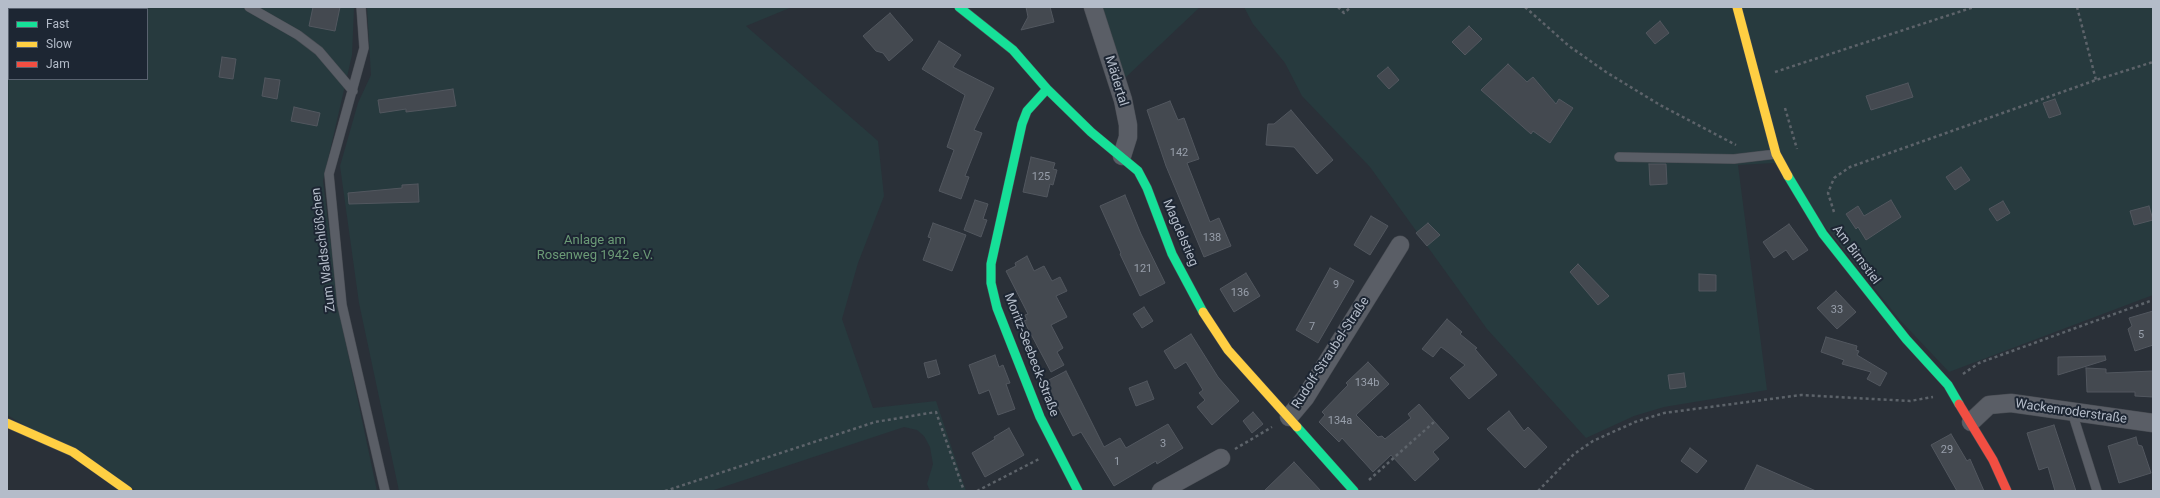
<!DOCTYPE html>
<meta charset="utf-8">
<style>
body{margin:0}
#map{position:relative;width:2160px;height:498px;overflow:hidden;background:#2a3038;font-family:Roboto,sans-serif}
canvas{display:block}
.frame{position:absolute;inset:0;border:8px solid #b4bcc9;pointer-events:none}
.legend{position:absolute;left:8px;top:8px;width:140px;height:72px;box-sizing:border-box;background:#1d2633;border:1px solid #59626f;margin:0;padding:5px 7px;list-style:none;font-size:12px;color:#b4bcc9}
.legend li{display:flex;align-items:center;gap:8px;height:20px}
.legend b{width:20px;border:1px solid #59626f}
</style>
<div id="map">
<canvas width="2160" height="498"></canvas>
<div class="frame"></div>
<ul class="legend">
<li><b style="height:5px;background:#16e098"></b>Fast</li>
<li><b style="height:5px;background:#ffcf43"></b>Slow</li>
<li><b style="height:5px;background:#f24e42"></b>Jam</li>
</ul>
</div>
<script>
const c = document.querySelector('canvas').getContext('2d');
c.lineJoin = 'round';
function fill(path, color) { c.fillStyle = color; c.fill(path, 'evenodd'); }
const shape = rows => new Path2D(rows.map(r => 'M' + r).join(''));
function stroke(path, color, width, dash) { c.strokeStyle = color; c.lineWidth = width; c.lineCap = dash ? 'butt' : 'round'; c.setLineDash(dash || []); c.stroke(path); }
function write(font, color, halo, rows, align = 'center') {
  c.font = font + ' Roboto,sans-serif'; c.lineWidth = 4; c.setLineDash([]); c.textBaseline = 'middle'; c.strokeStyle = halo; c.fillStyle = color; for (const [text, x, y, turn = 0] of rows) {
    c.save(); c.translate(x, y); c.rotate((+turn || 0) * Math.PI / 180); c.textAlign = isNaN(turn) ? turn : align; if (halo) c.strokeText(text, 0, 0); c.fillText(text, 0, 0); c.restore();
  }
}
const green = shape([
 [7,7,354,7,352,55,323,181,340,316,377,491,137,491,7,415],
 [9,9,147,9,147,79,9,79],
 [367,7,792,7,746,26,878,141,884,196,858,263,842,319,873,408,936,401,966,491,930,491,927,484,933,464,930,447,924,436,917,430,904,427,711,491,399,491,359,303,340,166,358,103,371,75],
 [1101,7,1200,7,1125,78],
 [1244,7,2153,7,2153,295,1949,372,1899,319,1774,163,1738,165,1767,390,1664,407,1634,416,1586,438,1487,329,1370,167,1302,96,1285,63,1253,24]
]);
const building = shape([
 [313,7,340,7,335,31,309,26,313,7],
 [1026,7,1050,7,1054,22,1021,30,1028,17,1026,7],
 [890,13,913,40,889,61,883,53,876,51,863,36,890,13],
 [1660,21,1669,33,1655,44,1646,33,1660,21],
 [1469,26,1482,39,1465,55,1452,42,1469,26],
 [939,41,961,55,953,67,994,88,974,130,982,133,965,176,969,177,961,199,939,191,954,150,947,147,965,95,922,69,939,41],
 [222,57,236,59,233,79,219,77,222,57],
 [1508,64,1527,82,1533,77,1556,104,1559,99,1573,108,1550,143,1533,131,1531,134,1481,90,1508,64],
 [1388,67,1399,80,1389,89,1377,76,1388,67],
 [265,78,280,80,277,99,262,96,265,78],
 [1908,83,1913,97,1871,110,1866,96,1908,83],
 [453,89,456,106,406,112,406,109,380,113,378,100,453,89],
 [2055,99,2061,114,2049,118,2043,103,2055,99],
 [1170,101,1178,120,1184,118,1199,159,1187,163,1210,222,1219,218,1231,246,1204,257,1166,166,1147,110,1170,101],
 [294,107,320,113,317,126,291,121,294,107],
 [1291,110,1333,160,1317,174,1294,147,1266,145,1268,124,1274,124,1291,110],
 [1031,157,1055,163,1053,169,1057,170,1053,185,1050,184,1047,197,1023,192,1031,157],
 [1649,164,1666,164,1667,184,1650,185,1649,164],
 [1961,167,1970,180,1955,190,1946,177,1961,167],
 [418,184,419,202,349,204,348,193,402,188,402,185,418,184],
 [1125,195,1141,234,1165,283,1140,296,1120,254,1121,253,1100,206,1125,195],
 [975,200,988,204,983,219,987,220,981,237,964,230,975,200],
 [1891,200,1901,217,1866,240,1858,227,1856,229,1846,214,1858,206,1864,216,1891,200],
 [2003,201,2010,213,1997,221,1989,209,2003,201],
 [2149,206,2153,220,2134,225,2130,211,2149,206],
 [1371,216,1388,226,1370,255,1354,245,1371,216],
 [933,223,966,235,952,271,923,260,931,238,928,237,933,223],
 [1428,223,1440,235,1427,246,1416,233,1428,223],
 [1789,224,1808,250,1793,260,1786,250,1774,258,1763,242,1789,224],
 [1027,256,1034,271,1044,266,1052,281,1060,277,1067,291,1056,296,1067,317,1051,325,1063,348,1057,352,1064,365,1051,372,1024,321,1027,320,1025,315,1028,314,1006,271,1016,266,1015,263,1027,256],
 [1578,264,1609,296,1598,305,1570,272,1578,264],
 [1330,268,1354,281,1318,343,1296,330,1330,268],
 [1246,273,1260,296,1234,312,1220,289,1246,273],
 [1699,274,1716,275,1716,291,1699,291,1699,274],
 [1836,291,1856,312,1837,329,1817,308,1836,291],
 [1144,307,1153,321,1142,328,1133,314,1144,307],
 [2153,311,2153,345,2135,351,2128,329,2132,326,2129,318,2153,311],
 [1447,319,1462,332,1460,334,1477,348,1475,349,1497,375,1469,399,1450,378,1465,365,1441,347,1433,357,1422,349,1447,319],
 [1191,334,1218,377,1239,401,1212,425,1197,407,1205,400,1199,393,1203,390,1186,362,1175,369,1164,351,1191,334],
 [1826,337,1857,346,1856,350,1859,351,1857,355,1887,373,1880,386,1867,379,1871,372,1842,364,1844,360,1821,352,1826,337],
 [995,355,999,367,1003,365,1010,383,1006,384,1015,409,998,415,989,390,979,394,969,365,995,355],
 [2105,356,2106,360,2058,375,2058,357,2105,356],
 [936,360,940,374,928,378,924,363,936,360],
 [1368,362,1389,384,1356,415,1378,437,1382,436,1385,439,1411,418,1408,414,1419,404,1449,438,1433,452,1439,459,1415,481,1391,455,1373,472,1342,438,1339,442,1319,422,1325,415,1322,412,1348,385,1346,383,1368,362],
 [2086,368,2106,369,2106,373,2153,371,2153,397,2135,396,2135,392,2087,392,2086,368],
 [1066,371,1104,447,1120,438,1126,448,1168,424,1183,448,1157,464,1156,461,1114,486,1081,432,1073,436,1045,382,1066,371],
 [1684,373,1686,387,1670,389,1668,375,1684,373],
 [1147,381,1154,399,1136,406,1129,388,1147,381],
 [1509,411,1524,431,1528,427,1547,447,1525,468,1487,429,1509,411],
 [1253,412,1263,424,1252,433,1243,421,1253,412],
 [2054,425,2076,491,2055,491,2048,467,2039,470,2027,433,2054,425],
 [1009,428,1024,455,985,477,972,453,995,439,994,437,1009,428],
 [1951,434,1967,461,1970,459,1984,491,1957,491,1931,445,1951,434],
 [2136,437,2138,445,2142,446,2151,473,2119,483,2108,446,2136,437],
 [1690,448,1707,461,1697,473,1681,461,1690,448],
 [1294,462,1321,491,1264,491,1294,462],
 [1757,465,1773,472,1816,491,1744,491,1757,465]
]);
const path = shape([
 [1338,7,1344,13,1351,7],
 [1525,7,1569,46,1606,72,1660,105,1736,145],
 [2077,7,2096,80],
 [1775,72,1974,7],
 [1785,108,1797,149],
 [1834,212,1828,193,1834,178,1850,167,2096,80,2153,62],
 [1963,374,1979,363,2153,300],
 [1235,449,1272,427],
 [1369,480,1434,422],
 [665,491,875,422,936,412,964,491],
 [977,491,1041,458],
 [1538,491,1574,454,1593,441,1635,422,1664,413,1801,395,1910,401,1933,397]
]);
const lane = shape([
 [249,7,298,35,319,51,353,91],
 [361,7,364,48,329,174,342,305,385,491],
 [1619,157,1734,159,1776,154],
 [2072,412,2097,491]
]);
const street = shape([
 [1093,7,1123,100,1128,125,1128,137,1122,156],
 [1289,417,1305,398,1400,245],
 [1971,422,1989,405,2011,403,2153,423],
 [1161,491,1221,458]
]);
const fast = shape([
 [959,7,1013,50,1047,89,1091,132,1138,171,1147,188,1172,254,1203,312],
 [1047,89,1027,111,1022,124,991,264,991,283,997,308,1040,417,1078,491],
 [1788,176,1823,234,1906,339,1948,385,1959,404],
 [1297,427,1354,491]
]);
const slow = shape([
 [1737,7,1776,154,1788,176],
 [1203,312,1228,350,1297,427],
 [7,423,73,452,128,491]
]);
const jam = shape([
 [1959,404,1993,460,2007,491]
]);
const numberNames = [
 ["142",1179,153],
 ["125",1041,177],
 ["138",1212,238],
 ["121",1143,269],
 ["9",1336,285],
 ["136",1240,293],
 ["33",1837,310],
 ["7",1312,327],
 ["5",2141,335],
 ["134b",1367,383],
 ["134a",1340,421],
 ["3",1163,444],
 ["29",1947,450],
 ["1",1117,462]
];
const streetNames = [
 ["Mädertal",1116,81,73],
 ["Magdelstieg",1180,233,67],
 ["Zum Waldschlößchen",324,250,-97],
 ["Am Birnstiel",1856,255,53],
 ["Rudolf-Straubel-Straße",1331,353,-57],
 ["Moritz-Seebeck-Straße",1031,355,69],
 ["Wackenroderstraße",2071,412,8]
];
const parkNames = [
 ["Anlage am",595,241],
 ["Rosenweg 1942 e.V.",595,256]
];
fill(green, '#273a3e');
fill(building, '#444950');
stroke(building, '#52575f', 1);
stroke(lane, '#484c53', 10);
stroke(street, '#484c53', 19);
stroke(fast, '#484c53', 10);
stroke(slow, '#484c53', 10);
stroke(jam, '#484c53', 10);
stroke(path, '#5d636a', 2.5, [3, 3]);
stroke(lane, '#5a5e66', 9);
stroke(street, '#5a5e66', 18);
stroke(fast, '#16e098', 9);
stroke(slow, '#ffcf43', 9);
stroke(jam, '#f24e42', 9);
write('11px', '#989fab', null, numberNames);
write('13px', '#b4bcc9', '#1d2633', streetNames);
write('13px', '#6b9a76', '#1d2633', parkNames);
</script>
